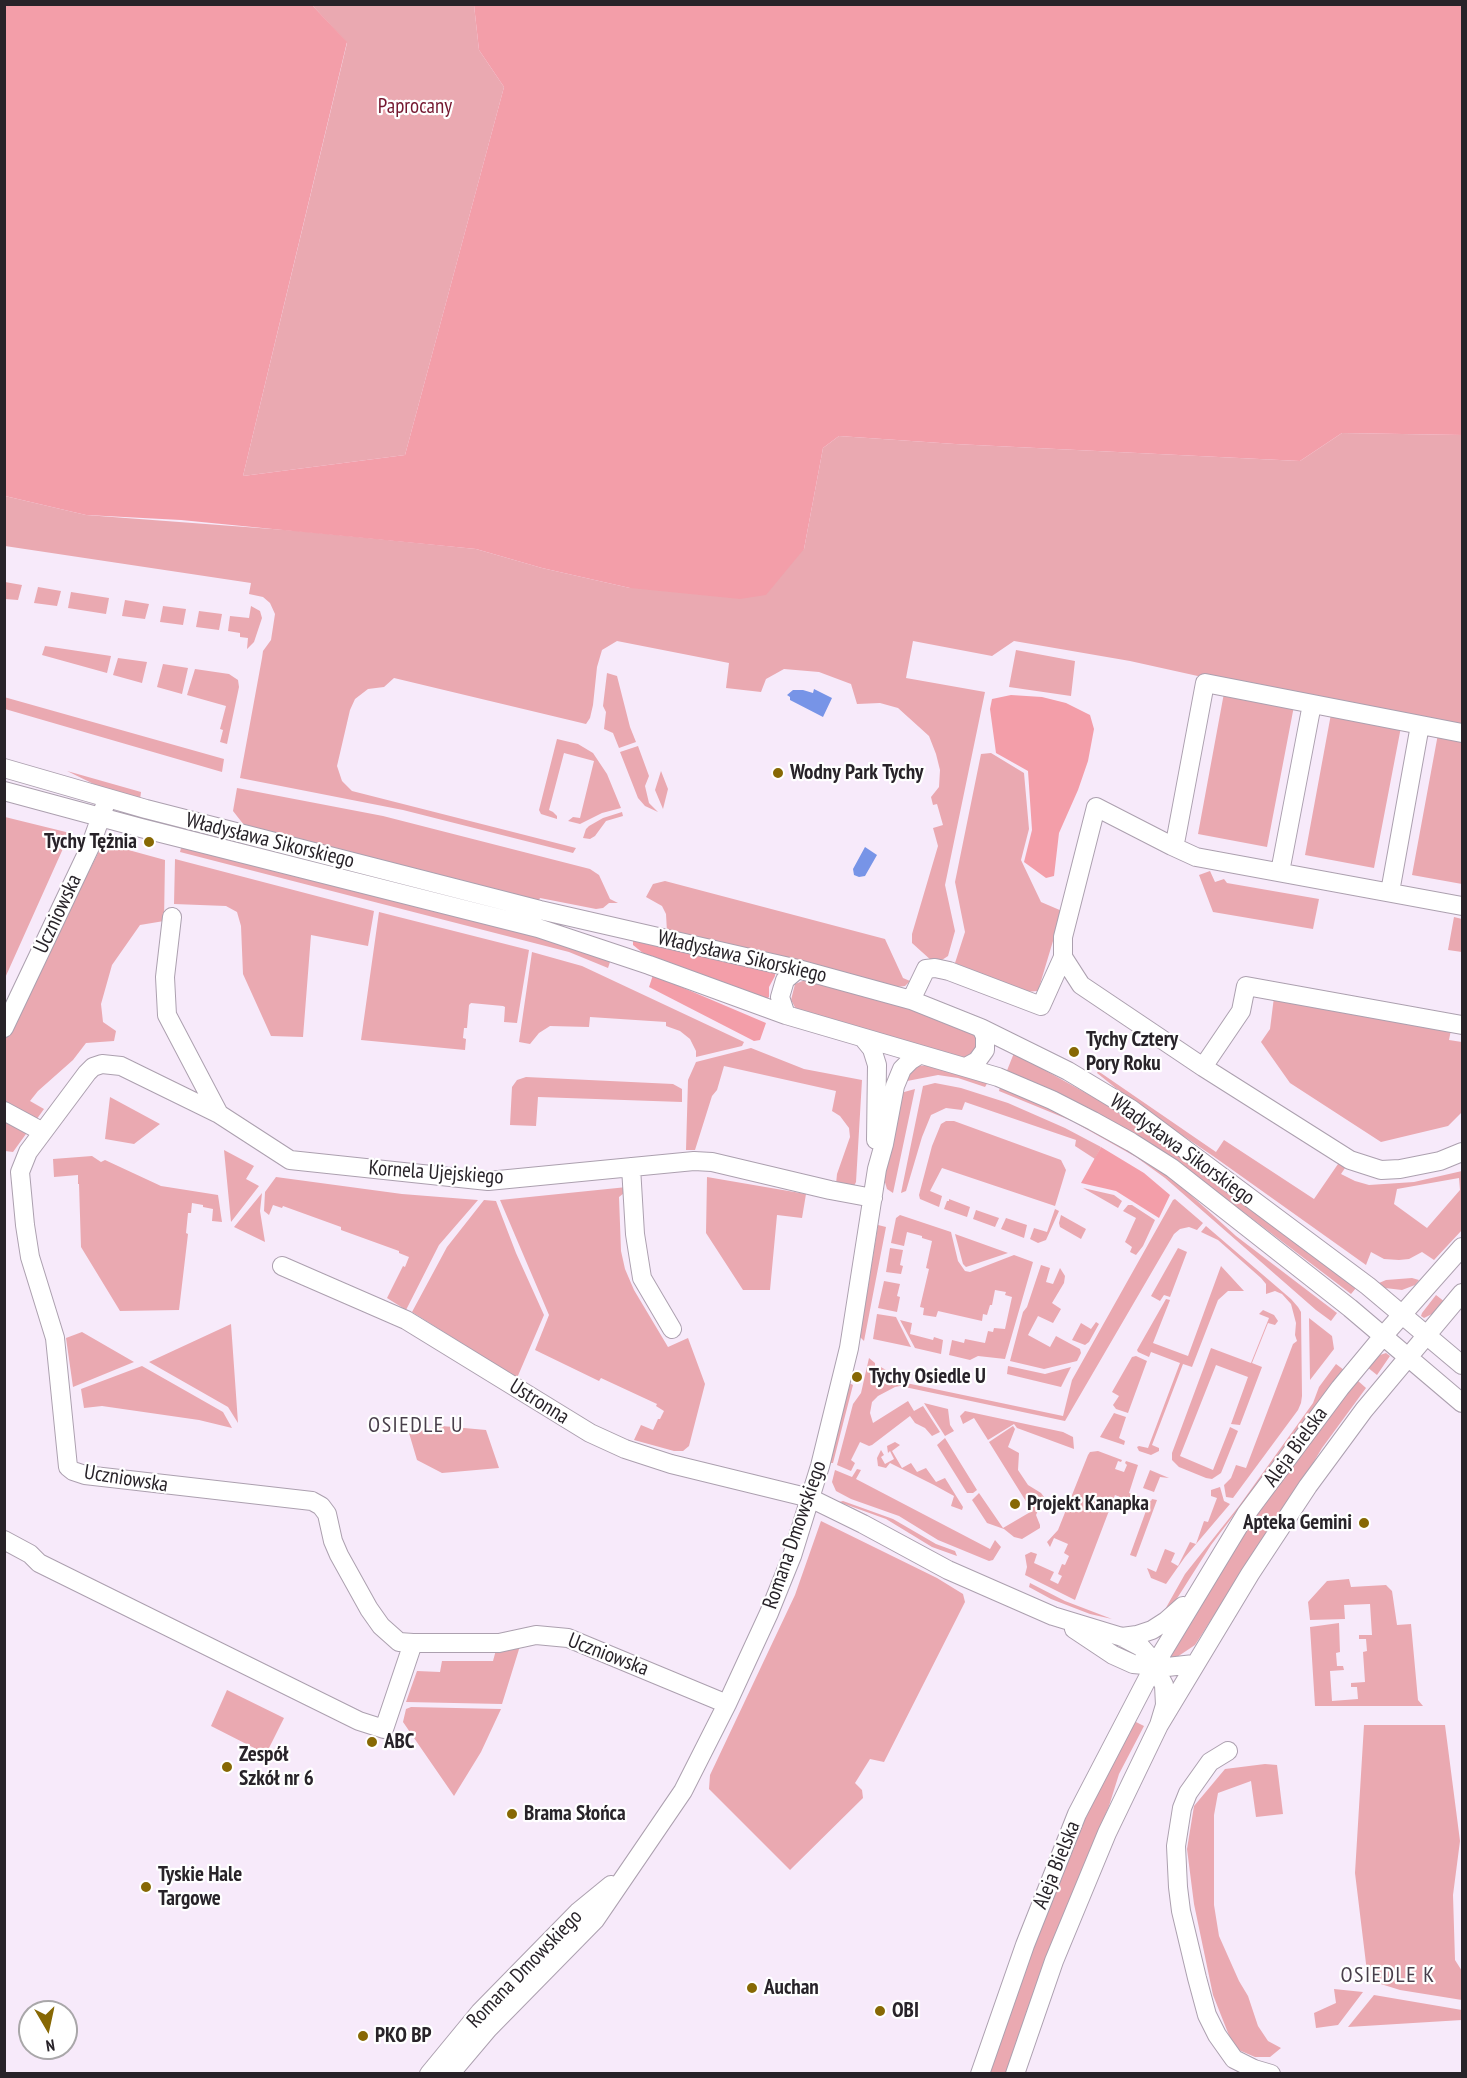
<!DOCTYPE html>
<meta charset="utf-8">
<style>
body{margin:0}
#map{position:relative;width:1467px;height:2078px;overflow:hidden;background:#f7eafa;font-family:"PT Sans Narrow",sans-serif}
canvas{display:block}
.frame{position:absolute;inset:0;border:6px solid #282329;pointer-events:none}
.north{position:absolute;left:18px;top:2000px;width:60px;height:60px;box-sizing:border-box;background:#fff;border:2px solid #a9a7a9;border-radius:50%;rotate:171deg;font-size:16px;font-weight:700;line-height:24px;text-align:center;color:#282329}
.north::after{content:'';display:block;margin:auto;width:21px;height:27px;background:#876804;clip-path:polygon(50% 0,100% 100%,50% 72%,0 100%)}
</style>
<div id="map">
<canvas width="1467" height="2078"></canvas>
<div class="frame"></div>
<div class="north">N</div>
</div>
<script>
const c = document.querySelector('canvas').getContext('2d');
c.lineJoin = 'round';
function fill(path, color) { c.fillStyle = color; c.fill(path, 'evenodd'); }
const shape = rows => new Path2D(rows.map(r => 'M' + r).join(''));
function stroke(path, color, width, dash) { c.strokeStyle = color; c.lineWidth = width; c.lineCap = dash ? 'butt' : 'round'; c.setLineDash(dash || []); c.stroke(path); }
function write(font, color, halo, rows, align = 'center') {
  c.font = font + ' "PT Sans Narrow",sans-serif'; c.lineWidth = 4.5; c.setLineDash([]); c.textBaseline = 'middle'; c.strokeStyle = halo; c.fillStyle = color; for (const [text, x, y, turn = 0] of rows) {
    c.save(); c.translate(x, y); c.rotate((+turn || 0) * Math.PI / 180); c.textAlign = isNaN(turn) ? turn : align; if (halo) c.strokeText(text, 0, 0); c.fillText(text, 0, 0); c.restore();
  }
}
const green = shape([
 [312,5,474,5,479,50,504,87,405,455,243,476,347,43],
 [1342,433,1462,435,1462,729,1261,690,1130,661,1014,641,992,656,913,641,906,678,985,692,945,885,955,931,948,956,942,960,932,961,912,943,912,934,938,846,933,828,943,825,937,804,933,805,931,797,939,787,940,770,936,754,929,736,898,708,880,703,857,704,851,684,819,672,784,669,766,679,761,692,726,688,729,663,617,641,602,650,597,667,593,705,590,718,586,724,394,678,384,687,368,689,355,699,350,710,337,766,342,781,352,791,576,848,573,853,403,810,240,778,262,658,263,651,271,640,275,614,270,603,263,597,249,594,251,583,5,546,5,496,86,515,299,531,476,549,542,568,630,588,804,549,823,448,839,436,955,444,1300,461],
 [5,582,22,585,18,600,5,599],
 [38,587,61,591,57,606,34,603],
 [71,592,109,598,106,614,68,608],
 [125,600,149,604,145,619,122,616],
 [163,606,186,609,183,625,160,622],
 [251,606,260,611,262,618,254,642,247,649,248,638,240,637,240,633,228,631,230,616,249,618],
 [199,611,222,614,219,630,196,627],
 [45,646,111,656,107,673,42,655],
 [1016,650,1075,661,1071,696,1009,687],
 [118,658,147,662,142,683,113,675],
 [163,664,188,668,182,694,157,687],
 [195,669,229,674,238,680,239,687,227,744,220,742,223,730,220,729,226,706,187,695],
 [607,673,617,676,630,727,636,742,619,748,613,733,604,729,606,712,603,706],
 [1224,693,1294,706,1267,847,1198,834],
 [4,697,224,759,222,772,5,709],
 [1331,714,1401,727,1374,868,1305,855],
 [1438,734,1462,738,1462,884,1412,875],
 [557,739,578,744,593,753,607,774,621,808,602,813,580,824,568,821,573,817,580,818,594,761,564,753,549,810,553,812,557,816,557,819,541,814,539,810],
 [638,746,649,776,645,786,649,803,658,812,645,806,638,798,620,752],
 [991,753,1024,773,1029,829,1021,860,1041,902,1062,911,1038,991,1024,992,955,963,965,932,955,882,981,754],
 [67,771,141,792,140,800,106,790],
 [661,771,668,789,663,809,655,790],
 [237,788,383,816,590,869,599,875,610,899,618,903,609,903,603,908,596,909,540,898,538,902,244,825,233,811],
 [622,812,623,816,606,821,595,836,590,839,583,838,586,829,589,826,603,818],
 [5,817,70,833,5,978,4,817],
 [103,843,165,860,164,921,140,925,112,965,101,1004,103,1022,116,1031,114,1041,86,1043,73,1060,38,1091,30,1101,44,1109,13,1152,5,1151,4,1042],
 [182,844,529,934,611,959,608,968,569,952,180,852],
 [175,859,374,911,368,946,311,935,303,1037,271,1036,243,974,241,926,237,912,226,906,174,904],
 [1210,871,1215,882,1224,879,1227,883,1319,899,1313,929,1213,912,1199,875],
 [665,881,885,939,903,978,910,981,905,986,897,987,667,932,666,914,662,906,646,897,653,884],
 [379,912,529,950,517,1023,504,1022,505,1007,503,1006,471,1003,469,1005,467,1028,464,1028,463,1038,466,1039,465,1050,361,1040],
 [1454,917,1462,919,1462,952,1448,950],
 [532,952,582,966,744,1042,742,1046,696,1057,696,1051,690,1039,680,1031,666,1026,666,1022,590,1017,589,1027,550,1026,539,1033,530,1044,519,1042],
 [810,978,908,1006,976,1033,976,1055,966,1059,797,1011,791,1000,795,984],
 [1274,997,1451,1030,1449,1040,1462,1042,1462,1112,1448,1126,1381,1142,1290,1083,1261,1042,1270,1029],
 [751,1048,804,1069,862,1080,856,1182,853,1188,836,1184,837,1174,850,1137,849,1128,840,1116,832,1111,836,1091,724,1066,717,1090,712,1096,695,1150,686,1150,688,1080,696,1062],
 [1014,1053,1120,1112,1356,1288,1351,1294,1200,1179,1006,1073],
 [929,1065,988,1082,985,1087,958,1078,938,1075,902,1082,909,1071,919,1066],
 [1098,1071,1216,1152,1224,1140,1314,1199,1338,1164,1343,1163,1347,1165,1341,1174,1355,1181,1369,1185,1414,1182,1462,1171,1462,1230,1434,1260,1422,1252,1409,1259,1399,1260,1384,1259,1371,1252,1366,1265,1213,1156,1133,1102,1097,1073],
 [1459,1178,1460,1190,1427,1228,1394,1204,1397,1189],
 [526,1077,673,1084,682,1089,682,1102,538,1097,536,1126,510,1125,512,1087,517,1080],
 [935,1083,961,1088,1008,1103,1065,1128,1101,1147,1095,1159,1075,1146,1076,1140,965,1102,962,1110,946,1108,931,1115,922,1137,906,1191,901,1193,923,1086],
 [1000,1087,1043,1105,1119,1144,1172,1178,1236,1236,1337,1313,1331,1321,1316,1310,1165,1178,1136,1157,1072,1121,999,1091],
 [915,1089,893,1193,887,1189,884,1179,897,1094],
 [110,1097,160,1124,134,1144,105,1139],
 [946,1121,954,1121,1061,1160,1066,1170,1055,1206,942,1168,930,1191,942,1196,939,1207,920,1199,919,1195,932,1146,941,1124],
 [224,1150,254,1166,246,1179,259,1186,231,1222],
 [92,1156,101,1162,105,1160,161,1186,218,1195,222,1222,212,1221,213,1209,203,1207,203,1205,192,1203,191,1213,188,1213,186,1233,188,1234,179,1310,120,1311,81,1247,79,1184,78,1184,78,1175,54,1177,53,1159],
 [276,1177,402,1194,478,1200,439,1245,406,1310,387,1298,403,1266,405,1267,409,1257,399,1253,399,1251,341,1230,341,1227,283,1206,282,1208,273,1205,269,1215,264,1211,265,1192],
 [707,1177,806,1194,802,1218,777,1215,770,1290,743,1290,706,1233],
 [627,1187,628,1190,619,1197,621,1251,625,1269,634,1290,668,1347,688,1338,705,1384,689,1446,683,1451,674,1451,634,1440,641,1425,653,1430,658,1419,660,1419,664,1411,656,1406,657,1404,601,1378,599,1381,535,1350,549,1315,500,1200],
 [1083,1188,1114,1195,1122,1201,1118,1208],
 [262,1193,260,1211,265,1242,234,1227],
 [949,1199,970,1207,967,1217,944,1209,947,1201,949,1201],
 [1175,1199,1203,1223,1197,1230,1189,1227,1180,1229,1174,1234,1065,1421,900,1386,895,1387,878,1396,872,1402,870,1413,873,1423,908,1401,914,1411,923,1406,940,1432,932,1436,925,1428,915,1423,910,1416,872,1445,869,1446,860,1442,851,1460,855,1463,851,1471,837,1465,853,1404,861,1393,869,1358,875,1363,875,1366,872,1366,870,1374,879,1377,881,1369,878,1368,879,1366,886,1370,887,1379,1063,1416,1072,1380,1173,1200],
 [484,1200,496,1201,516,1253,544,1315,517,1378,412,1312,447,1247],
 [1128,1205,1132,1205,1155,1220,1143,1246,1136,1255,1130,1252,1132,1247,1125,1242,1136,1218,1123,1211],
 [1055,1209,1059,1211,1046,1240,1038,1243,1030,1239,1034,1228,1047,1232],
 [976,1210,999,1218,995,1227,973,1219],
 [900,1215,951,1232,958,1261,965,1271,970,1272,1014,1255,1033,1262,1005,1359,978,1356,970,1360,949,1355,952,1340,964,1343,965,1339,985,1343,988,1331,993,1332,994,1328,1005,1329,1012,1297,1005,1295,1006,1292,995,1290,992,1305,990,1305,987,1315,983,1314,982,1321,938,1311,936,1317,923,1315,924,1308,920,1307,929,1269,926,1268,932,1241,922,1238,922,1236,907,1232,904,1246,891,1243,896,1218],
 [1061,1215,1086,1229,1081,1239,1060,1227,1059,1223],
 [1006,1218,1027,1225,1024,1238,1001,1229],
 [878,1225,886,1227,864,1341,860,1337],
 [1206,1226,1291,1299,1298,1307,1301,1312,1302,1396,1301,1403,1298,1410,1233,1498,1226,1497,1224,1485,1231,1478,1236,1465,1246,1468,1293,1344,1297,1341,1295,1335,1296,1323,1291,1304,1282,1294,1275,1291,1266,1294,1266,1284,1261,1278,1218,1240,1201,1232],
 [955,1234,1008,1253,966,1267,963,1264],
 [890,1248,903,1250,900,1265,903,1266,901,1274,886,1272],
 [1178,1248,1187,1252,1170,1297,1164,1295,1160,1301,1151,1296],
 [1041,1265,1050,1268,1046,1282,1053,1284,1060,1268,1065,1276,1064,1283,1052,1303,1061,1309,1053,1323,1038,1316,1028,1335,1050,1347,1056,1336,1080,1349,1081,1353,1077,1361,1044,1369,1010,1361,1023,1312,1027,1307],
 [1221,1266,1244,1291,1228,1291,1218,1300,1192,1367,1183,1364,1152,1445,1159,1448,1159,1451,1151,1455,1139,1451,1137,1447,1139,1446,1148,1448,1180,1363,1151,1352,1149,1357,1138,1352,1137,1350,1166,1299,1170,1300,1153,1343,1188,1356],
 [1412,1278,1419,1280,1415,1285,1402,1290,1385,1288,1379,1283,1386,1280],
 [884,1281,900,1284,897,1296,900,1297,897,1312,878,1308],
 [1436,1295,1445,1302,1436,1312,1424,1318,1421,1316,1422,1313],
 [1263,1310,1274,1315,1278,1321,1275,1325,1268,1323,1252,1363,1262,1367,1240,1425,1231,1424,1248,1377,1216,1365,1180,1456,1213,1470,1230,1427,1238,1431,1221,1473,1212,1479,1206,1478,1179,1467,1172,1460,1172,1453,1211,1348,1251,1363,1269,1318,1259,1314],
 [877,1314,896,1317,911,1347,873,1339],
 [1309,1318,1332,1336,1334,1349,1310,1380],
 [900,1320,912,1323,910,1334,933,1340,934,1337,943,1340,941,1354,915,1348],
 [1096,1322,1099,1324,1089,1342,1085,1345,1072,1340,1081,1323,1091,1329],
 [231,1324,238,1423,228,1407,149,1362],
 [82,1332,134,1362,73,1387,66,1338],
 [1386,1353,1390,1356,1377,1375,1367,1367,1380,1355],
 [1136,1356,1147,1361,1128,1413,1116,1409,1113,1405,1119,1396,1112,1392,1132,1357],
 [1336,1364,1344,1370,1211,1545,1169,1611,1163,1617,1149,1624,1163,1613,1185,1574,1239,1506,1313,1403,1319,1387],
 [142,1366,223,1412,232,1428,199,1420,102,1406,84,1408,81,1389],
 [1008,1366,1045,1374,1071,1367,1061,1387,1007,1374],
 [1357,1380,1366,1388,1322,1448,1299,1487,1240,1575,1195,1645,1174,1659,1166,1659,1242,1536,1287,1472],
 [849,1383,853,1385,845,1416,833,1463,830,1463],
 [924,1403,948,1409,950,1425,954,1431,945,1436],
 [965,1411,1063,1432,1073,1437,1074,1449,1017,1428,1014,1424,988,1440,974,1418,963,1424,960,1416],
 [1114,1413,1126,1417,1119,1438,1125,1441,1124,1445,1100,1437],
 [442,1426,486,1430,499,1468,442,1473,417,1460,409,1433],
 [1013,1426,1015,1429,1008,1447,1019,1453,1018,1470,1028,1485,1041,1493,1044,1497,1036,1515,1040,1525,1040,1528,1022,1539,1014,1537,1004,1529,987,1523,972,1500,979,1493,1003,1528,1032,1511,989,1442],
 [945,1438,977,1490,973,1493,967,1493,937,1445],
 [895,1442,900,1445,892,1451,902,1468,911,1463,917,1472,926,1468,936,1482,945,1478,963,1507,962,1510,951,1506,954,1496,934,1485,890,1463,886,1468,878,1466,877,1458,881,1450,884,1455,881,1457,885,1464,894,1459,890,1451,888,1453,887,1446],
 [1098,1451,1122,1460,1121,1462,1118,1461,1115,1469,1124,1472,1127,1465,1125,1463,1126,1461,1138,1465,1129,1493,1151,1501,1152,1499,1157,1500,1136,1557,1130,1555,1147,1508,1115,1495,1075,1600,1025,1575,1027,1567,1025,1555,1031,1552,1037,1554,1034,1563,1054,1572,1050,1580,1058,1584,1062,1576,1058,1574,1062,1564,1065,1565,1069,1556,1064,1553,1068,1544,1054,1538,1050,1547,1047,1542,1058,1530,1088,1455,1090,1452],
 [857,1469,861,1470,856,1479,990,1549,995,1540,1001,1547,993,1560,989,1561,938,1540,899,1516,851,1499,836,1491,832,1482,835,1470,852,1477],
 [1150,1470,1169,1478,1160,1477,1154,1492,1143,1488],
 [1220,1487,1224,1501,1230,1504,1185,1557,1166,1584,1151,1578,1147,1568,1156,1572,1165,1549,1175,1553,1171,1562,1178,1566,1190,1542,1196,1544,1204,1521,1208,1522,1217,1498,1211,1496,1211,1490],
 [843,1501,893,1519,936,1544,955,1551,957,1556,932,1547,886,1519,839,1502],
 [821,1521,937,1578,963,1594,965,1602,884,1762,870,1759,855,1783,862,1790,863,1798,790,1870,709,1789,710,1775,795,1595],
 [1349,1579,1351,1587,1386,1585,1392,1591,1397,1625,1411,1624,1418,1700,1423,1706,1315,1706,1310,1627,1339,1623,1340,1652,1336,1653,1337,1666,1343,1666,1344,1670,1330,1671,1332,1701,1358,1699,1357,1687,1351,1687,1351,1683,1365,1682,1363,1652,1367,1651,1366,1639,1359,1639,1359,1635,1372,1635,1370,1604,1344,1605,1345,1619,1310,1620,1308,1602,1327,1581],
 [1030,1583,1065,1601,1112,1619,1090,1614,1051,1599,1029,1587],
 [520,1646,502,1704,406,1702,417,1671,440,1672,442,1661,493,1661,496,1650],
 [227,1690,284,1718,266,1754,211,1726],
 [411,1707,501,1709,481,1752,454,1796,403,1722,406,1709],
 [1132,1720,1144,1726,1119,1774,1109,1806,1040,1973,1006,2073,989,2074,1024,1967,1072,1847],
 [1364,1725,1445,1725,1460,1841,1453,1895,1455,1960,1462,1971,1462,2000,1400,1990,1368,1980,1355,1873],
 [1265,1764,1277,1765,1283,1814,1256,1817,1251,1781,1218,1793,1214,1815,1214,1905,1219,1936,1239,1981,1248,1996,1258,2026,1268,2041,1281,2048,1270,2057,1255,2057,1234,2048,1213,1995,1194,1904,1187,1849,1194,1806,1225,1769],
 [1334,1989,1363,1992,1338,2025,1316,2028,1314,2013,1336,2003],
 [1374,1995,1462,2010,1462,2020,1348,2027]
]);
const forest = shape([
 [4,5,312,5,347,42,243,476,405,455,504,87,479,50,474,5,1462,5,1462,435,1342,433,1300,461,955,444,839,436,823,448,804,549,766,595,740,599,630,588,542,568,476,549,181,520,86,515,5,496],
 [1011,695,1042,697,1066,703,1090,715,1094,729,1088,761,1078,790,1059,833,1054,876,1046,878,1024,862,1032,830,1028,771,996,753,990,709,992,699],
 [633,940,775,969,775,976,769,987,769,997,765,1000,648,957,633,945],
 [653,975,766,1023,760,1040,754,1041,649,987],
 [1101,1147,1144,1173,1170,1195,1159,1218,1116,1191,1081,1183]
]);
const water = shape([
 [814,689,832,698,823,717,790,700,790,697,787,695,793,690,803,690,813,693],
 [865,847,877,855,865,876,859,877,854,875,853,869]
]);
const minor = shape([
 [4,768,146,809,540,910,798,969,911,1000,981,1028,1068,1071,1131,1109,1368,1286,1462,1365],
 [4,791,141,828,538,928,649,965,786,1015,998,1077,1052,1100,1093,1121,1131,1142,1172,1168,1350,1308,1462,1403],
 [1172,846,1176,838,1205,683,1462,733],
 [1280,872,1312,704],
 [1390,892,1420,725],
 [1462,906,1196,857,1172,846,1096,807,1063,937,1063,957,1081,985,1203,1067,1350,1160,1381,1170,1400,1169,1440,1161,1462,1152],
 [172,917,165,977,167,1015,219,1114,290,1160,488,1181,694,1161,712,1162,830,1190,873,1198],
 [911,1000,926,969,935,968,949,971,1041,1006,1063,957],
 [786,1015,780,997,785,980,798,969],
 [4,1028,90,847,105,805],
 [863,1038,872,1049,877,1065,876,1140],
 [966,1067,977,1061,985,1050,985,1036,981,1028],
 [1203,1067,1241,1011,1246,986,1462,1025],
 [4,1111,43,1132],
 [219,1114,121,1066,102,1064,93,1067,87,1073,28,1152,20,1172,25,1225,30,1257,55,1338,68,1467,73,1471,85,1475,312,1501,321,1506,327,1514,333,1541,339,1555,369,1609,381,1626,399,1642,413,1643,499,1643,536,1635,568,1638,727,1704],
 [631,1167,635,1234,642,1278,672,1329],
 [282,1266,406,1320,590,1433,625,1449,671,1464,810,1498,863,1524,948,1570,1053,1616,1122,1637,1141,1647,1148,1655,1164,1685,1165,1705,1159,1725],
 [4,1540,30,1554,39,1563,359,1721,384,1729,413,1643],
 [1074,1629,1113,1655,1133,1664,1167,1667,1194,1664],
 [1122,1637,1137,1635,1152,1630,1166,1621,1183,1606],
 [1228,1751,1210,1762,1188,1793,1182,1808,1176,1846,1178,1887,1181,1911,1197,1978,1207,2015,1217,2035,1234,2059,1254,2069,1271,2074],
 [429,2074,480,2012,578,1912,611,1885],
 [450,2074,488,2029,595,1920,683,1791,727,1704,769,1613,792,1556,820,1466,849,1348,877,1169,884,1144,895,1086,902,1069,911,1060,919,1055],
 [980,2074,1025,1945,1077,1814,1154,1666,1246,1514,1340,1388,1384,1335,1462,1247],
 [1015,2074,1054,1961,1107,1833,1159,1725,1250,1574,1308,1486,1364,1410,1462,1293]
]);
const markers = [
 [778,773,6,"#876804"],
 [149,842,6,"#876804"],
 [1074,1052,6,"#876804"],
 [857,1377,6,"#876804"],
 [1015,1504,6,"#876804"],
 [1364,1523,6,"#876804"],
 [372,1742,6,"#876804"],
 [227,1767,6,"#876804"],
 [512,1814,6,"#876804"],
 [146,1887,6,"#876804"],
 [752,1988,6,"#876804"],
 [880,2011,6,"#876804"],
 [363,2036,6,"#876804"]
];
const parkNames = [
 ["Paprocany",415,107]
];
const poiNames = [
 ["Wodny Park Tychy",790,773],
 ["Tychy Tężnia",137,842,"right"],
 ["Tychy Cztery",1086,1040],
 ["Pory Roku",1086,1064],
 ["Tychy Osiedle U",869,1377],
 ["Projekt Kanapka",1027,1504],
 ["Apteka Gemini",1352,1523,"right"],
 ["ABC",384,1742],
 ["Zespół",239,1755],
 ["Szkół nr 6",239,1779],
 ["Brama Słońca",524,1814],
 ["Tyskie Hale",158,1875],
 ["Targowe",158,1899],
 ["Auchan",764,1988],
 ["OBI",892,2011],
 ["PKO BP",375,2036]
];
const streetNames = [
 ["Władysława Sikorskiego",270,841,14],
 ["Uczniowska",58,914,-65],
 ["Władysława Sikorskiego",742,957,13],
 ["Władysława Sikorskiego",1182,1150,36],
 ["Kornela Ujejskiego",436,1173,4],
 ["Ustronna",539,1402,32],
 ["Aleja Bielska",1296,1447,-54],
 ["Uczniowska",126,1479,9],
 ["Romana Dmowskiego",795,1535,-71],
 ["Uczniowska",608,1655,21],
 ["Aleja Bielska",1057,1865,-68],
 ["Romana Dmowskiego",525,1969,-46]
];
const neighbourhoodNames = [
 ["OSIEDLE U",416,1426],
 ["OSIEDLE K",1388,1976]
];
fill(green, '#eaa9b1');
fill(forest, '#f39ea9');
fill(water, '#7794e7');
stroke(minor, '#aca0af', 20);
stroke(minor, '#fff', 18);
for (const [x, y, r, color] of markers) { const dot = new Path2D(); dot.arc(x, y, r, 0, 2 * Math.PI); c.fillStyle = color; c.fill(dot); stroke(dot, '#fff', 2); }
write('21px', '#751830', '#fff', parkNames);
write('bold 21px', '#282329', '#fff', poiNames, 'left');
write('21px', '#282329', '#fff', streetNames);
c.letterSpacing = '1.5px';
write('22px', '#493f4b', '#fff', neighbourhoodNames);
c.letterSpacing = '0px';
</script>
